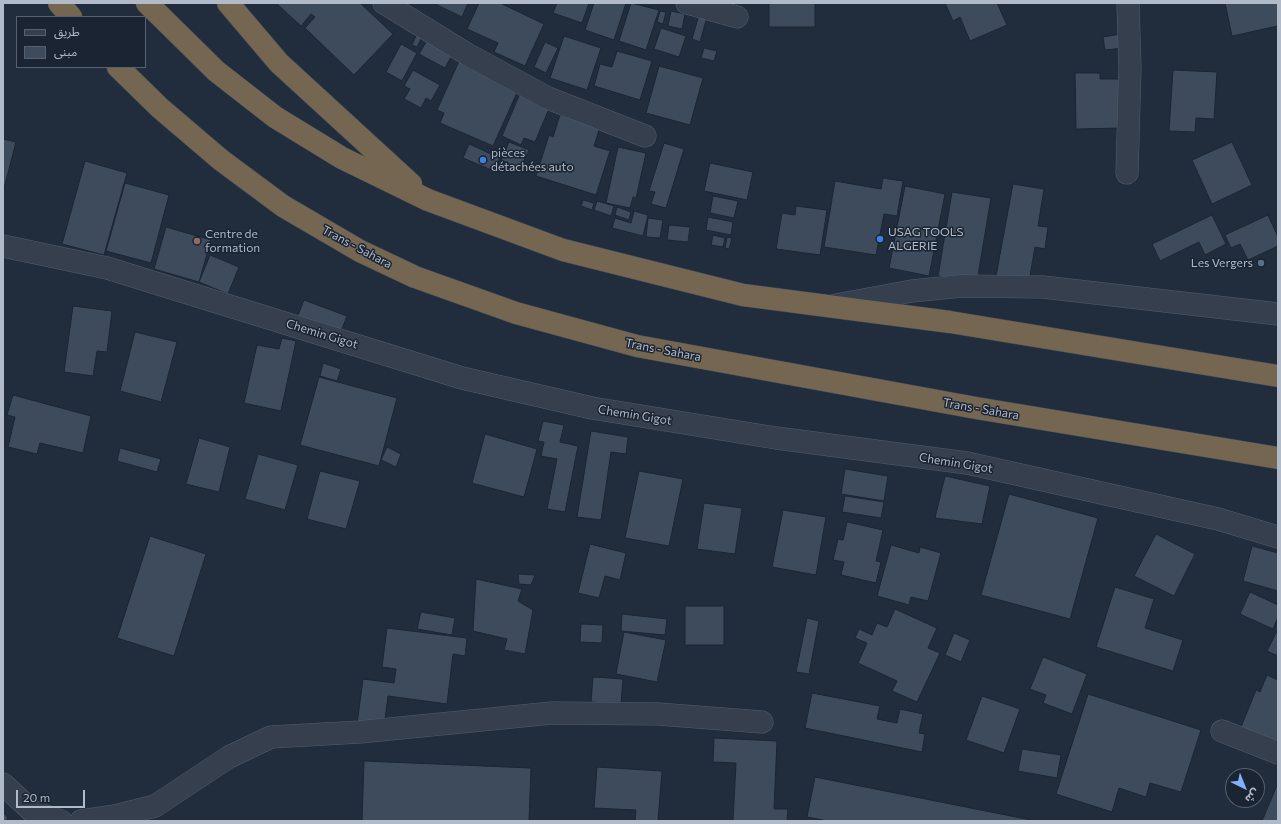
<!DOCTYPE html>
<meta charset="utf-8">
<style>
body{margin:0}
#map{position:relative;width:1281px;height:824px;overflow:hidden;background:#212d3d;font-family:Commissioner,"Noto Sans Arabic",sans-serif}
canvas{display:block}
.frame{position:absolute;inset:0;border:4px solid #b0bac9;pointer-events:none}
.legend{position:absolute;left:16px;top:16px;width:130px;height:52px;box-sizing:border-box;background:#1a2432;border:1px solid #56606e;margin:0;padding:5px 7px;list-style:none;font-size:12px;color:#b0bac9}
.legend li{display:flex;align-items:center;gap:8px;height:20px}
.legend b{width:20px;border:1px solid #56606e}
.north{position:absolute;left:1225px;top:768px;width:40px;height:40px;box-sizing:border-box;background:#1a2432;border:1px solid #56606e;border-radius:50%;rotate:137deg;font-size:11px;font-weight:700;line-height:16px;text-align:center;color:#b0bac9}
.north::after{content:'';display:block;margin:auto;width:14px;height:18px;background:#7fb1ff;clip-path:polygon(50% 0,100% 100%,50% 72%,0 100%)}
.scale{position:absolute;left:16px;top:790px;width:69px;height:18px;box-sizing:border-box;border:2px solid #b0bac9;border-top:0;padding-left:5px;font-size:12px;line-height:14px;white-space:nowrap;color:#b0bac9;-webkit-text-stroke:3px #1a2432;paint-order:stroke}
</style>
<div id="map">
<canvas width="1281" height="824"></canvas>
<div class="frame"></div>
<ul class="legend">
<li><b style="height:5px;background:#353f4d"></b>طريق</li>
<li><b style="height:11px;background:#3d4b5d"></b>مبنى</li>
</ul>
<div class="north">ش</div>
<div class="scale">20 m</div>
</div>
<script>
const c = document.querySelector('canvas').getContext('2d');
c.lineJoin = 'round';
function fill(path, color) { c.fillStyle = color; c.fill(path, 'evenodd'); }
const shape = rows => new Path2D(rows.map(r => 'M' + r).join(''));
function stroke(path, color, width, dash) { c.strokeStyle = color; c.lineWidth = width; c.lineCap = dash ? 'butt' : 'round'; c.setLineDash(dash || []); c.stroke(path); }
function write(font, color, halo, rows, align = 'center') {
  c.font = font + ' Commissioner,sans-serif'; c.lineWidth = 3; c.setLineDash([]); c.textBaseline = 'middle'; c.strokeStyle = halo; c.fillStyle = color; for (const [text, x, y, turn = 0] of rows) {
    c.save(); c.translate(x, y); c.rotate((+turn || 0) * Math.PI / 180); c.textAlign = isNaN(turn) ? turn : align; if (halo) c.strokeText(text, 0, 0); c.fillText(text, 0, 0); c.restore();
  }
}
const building = shape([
 [276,3,360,3,393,34,354,75,305,28,315,17,311,14,301,26,276,3],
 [433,3,468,3,462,17,433,3],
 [479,3,500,3,544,24,525,66,494,52,498,43,467,29,479,3],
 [557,3,589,3,582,23,553,13,557,3],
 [594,3,626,3,614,40,585,30,594,3],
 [631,3,659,10,646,50,619,41,631,3],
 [769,3,815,3,815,27,769,27,769,3],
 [945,3,997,3,1007,25,970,41,960,17,953,21,945,3],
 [1225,3,1278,3,1278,26,1232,36,1225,3],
 [660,11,666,12,663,24,657,22,660,11],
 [671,11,685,14,682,29,668,26,671,11],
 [699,15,707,17,700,42,692,39,699,15],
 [661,28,686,36,679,57,654,49,661,28],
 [417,34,422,37,417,47,412,45,417,34],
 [1121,34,1123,48,1105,50,1103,37,1121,34],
 [564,36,601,48,587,90,550,78,564,36],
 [428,39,453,53,445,68,419,54,428,39],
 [545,42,558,48,546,73,534,67,545,42],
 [401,44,417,53,402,81,386,72,401,44],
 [704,48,717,51,714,61,701,58,704,48],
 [617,51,652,61,640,100,594,86,600,64,612,67,617,51],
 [460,59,520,86,493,146,440,123,444,113,437,110,460,59],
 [659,66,703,78,690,125,646,113,659,66],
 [413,70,440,85,431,101,426,98,421,108,404,99,410,89,404,86,413,70],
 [1173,70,1217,72,1214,119,1196,118,1195,132,1169,131,1173,70],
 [1075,73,1100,73,1100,79,1121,79,1122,128,1076,129,1075,73],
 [521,91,551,104,535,142,524,138,521,145,502,136,521,91],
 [560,115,600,127,594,146,610,151,596,195,536,176,549,135,553,137,560,115],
 [3,139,16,142,3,192,3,139],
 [509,142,529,150,520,169,501,161,509,142],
 [1232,142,1252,185,1212,204,1192,160,1232,142],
 [664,143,684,149,666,208,651,204,655,192,649,191,664,143],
 [469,144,500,158,494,171,463,158,469,144],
 [618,147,646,153,636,198,633,197,630,208,606,203,618,147],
 [85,161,127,173,104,255,62,244,85,161],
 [710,163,753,172,747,200,704,191,710,163],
 [883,178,903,181,897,216,884,214,876,255,824,247,835,181,881,189,883,178],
 [125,183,169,195,151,263,106,251,125,183],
 [1013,184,1044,189,1038,226,1048,227,1045,249,1035,247,1029,282,996,276,1013,184],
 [905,186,945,194,929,276,889,268,905,186],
 [952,192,991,198,977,282,938,276,952,192],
 [713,196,738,201,734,218,710,213,713,196],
 [583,200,594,203,592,210,581,206,583,200],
 [597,201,614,206,611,216,594,210,597,201],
 [796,206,827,210,820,255,776,249,782,213,795,215,796,206],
 [617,207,631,212,629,220,615,215,617,207],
 [634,211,648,215,643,236,612,228,615,218,631,223,634,211],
 [1212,215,1226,244,1205,255,1199,242,1160,261,1152,244,1212,215],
 [1268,215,1278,237,1278,246,1248,260,1240,244,1231,248,1225,235,1268,215],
 [708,217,733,222,731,235,706,230,708,217],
 [648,218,663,220,660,238,646,237,648,218],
 [669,225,690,227,688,242,667,240,669,225],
 [166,227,211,240,199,282,154,269,166,227],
 [713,235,725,238,723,247,711,245,713,235],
 [727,237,732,238,729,249,725,248,727,237],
 [210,255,239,267,228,294,199,282,210,255],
 [304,300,347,316,340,334,297,318,304,300],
 [73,306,112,311,107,352,97,351,93,376,64,372,73,306],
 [135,332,177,342,161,402,120,391,135,332],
 [282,338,296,341,281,411,244,403,257,345,279,349,282,338],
 [323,363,341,369,337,381,320,376,323,363],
 [319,377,397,398,379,466,300,445,319,377],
 [13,395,91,416,83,453,40,443,37,454,8,447,15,417,7,415,13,395],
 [543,421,564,425,560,442,578,446,565,512,547,509,557,459,541,456,544,442,538,441,543,421],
 [591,431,628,437,626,454,611,452,601,520,577,517,591,431],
 [485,434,537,449,524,497,472,483,485,434],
 [199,438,230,447,219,492,186,484,199,438],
 [387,447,401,454,396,467,381,460,387,447],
 [120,448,161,459,157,472,117,461,120,448],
 [258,454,298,465,285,510,245,499,258,454],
 [845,469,888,476,884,501,841,494,845,469],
 [320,471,360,481,346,529,307,519,320,471],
 [639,471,683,479,669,546,625,538,639,471],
 [945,476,990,486,982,524,935,518,945,476],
 [1009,494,1098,518,1070,619,981,595,1009,494],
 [845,496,884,502,881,518,842,512,845,496],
 [704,503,742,508,735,554,697,549,704,503],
 [783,510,826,517,816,575,772,567,783,510],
 [847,522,883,530,876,561,881,562,876,583,841,575,844,562,833,560,838,539,843,540,847,522],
 [1156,534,1195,554,1174,596,1134,576,1156,534],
 [150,536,206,554,174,656,117,638,150,536],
 [590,544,626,553,620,580,605,576,599,598,578,593,590,544],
 [891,545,919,553,920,547,941,553,928,601,911,597,909,605,877,596,891,545],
 [1252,546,1278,553,1278,591,1243,581,1252,546],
 [518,574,535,575,531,585,519,584,518,574],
 [476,579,522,589,518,601,533,610,525,654,504,650,507,639,473,631,476,579],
 [1115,587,1154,599,1145,628,1183,640,1173,671,1096,647,1115,587],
 [1250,592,1278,605,1278,617,1273,629,1240,614,1250,592],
 [685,606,724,606,724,645,685,645,685,606],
 [895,609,937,628,928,648,940,653,917,702,892,691,897,681,858,663,867,643,855,638,859,629,872,635,877,623,887,627,895,609],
 [421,612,455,618,452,635,417,629,421,612],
 [622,614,667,619,665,635,621,631,622,614],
 [807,618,819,621,809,674,796,672,807,618],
 [581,624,603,625,602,643,580,642,581,624],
 [387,628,467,638,465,656,453,654,447,704,388,696,384,727,357,724,363,679,394,683,396,669,382,667,387,628],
 [1278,629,1278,656,1267,651,1278,629],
 [624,632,666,640,657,682,616,674,624,632],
 [954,633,970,640,961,662,945,655,954,633],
 [1043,657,1087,674,1072,714,1043,703,1046,695,1030,689,1043,657],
 [1267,675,1278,680,1278,748,1239,732,1256,690,1260,692,1267,675],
 [593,677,623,679,621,704,591,702,593,677],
 [812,693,880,706,877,719,897,723,900,709,923,714,919,733,925,734,922,752,805,728,812,693],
 [1088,694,1201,730,1181,792,1150,783,1146,797,1119,788,1112,812,1056,794,1088,694],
 [982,696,1020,709,1004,753,966,740,982,696],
 [714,738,777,741,774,809,788,809,787,821,733,821,736,763,713,762,714,738],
 [1022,749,1061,755,1057,778,1018,771,1022,749],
 [364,761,531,768,529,821,362,821,364,761],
 [597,767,662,771,658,821,635,821,636,810,594,808,597,767],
 [815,777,1036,821,828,821,807,817,815,777],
 [1278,783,1278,821,1262,821,1278,783],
 [3,812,8,818,5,821,3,821,3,812]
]);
const minor = shape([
 [384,3,467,54,548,98,645,136],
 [687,3,737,17],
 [1127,173,1130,68,1128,3],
 [3,246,107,268,462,378,592,408,776,438,967,463,1218,519,1278,537],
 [836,305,912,291,962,286,1043,287,1278,314],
 [1222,731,1278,753],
 [3,784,32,811,61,821],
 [81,821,115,816,155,806,229,757,271,737,360,732,552,713,658,714,762,722]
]);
const highway = shape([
 [59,3,71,17],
 [147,3,216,71,275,117,342,158,428,200,563,250,743,295,950,322,1278,376],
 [228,3,279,63,411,184],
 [118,67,160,108,221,160,283,206,360,251,415,277,516,313,637,346,976,408,1278,458]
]);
const markers = [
 [483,160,4,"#3f7fe0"],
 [880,239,4,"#3f7fe0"],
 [197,241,4,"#8d6e63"],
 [1261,263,4,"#5c6f8a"]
];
const poiNames = [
 ["pièces",491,153],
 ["détachées auto",491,167],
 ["USAG TOOLS",888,232],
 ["ALGERIE",888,246],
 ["Centre de",205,234],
 ["formation",205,248],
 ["Les Vergers",1253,263,"right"]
];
const streetNames = [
 ["Trans - Sahara",357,247,28],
 ["Chemin Gigot",322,334,17],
 ["Trans - Sahara",663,350,11],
 ["Trans - Sahara",981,409,10],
 ["Chemin Gigot",635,415,9],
 ["Chemin Gigot",956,463,9]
];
fill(building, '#3d4b5d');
stroke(building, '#1c2634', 1);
stroke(minor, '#535d6b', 23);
stroke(highway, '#404a58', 23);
stroke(minor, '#353f4d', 22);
stroke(highway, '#746651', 22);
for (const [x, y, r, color] of markers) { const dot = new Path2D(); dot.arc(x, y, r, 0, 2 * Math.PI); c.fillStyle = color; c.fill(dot); stroke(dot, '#1a2432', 1.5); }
write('12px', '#b0bac9', '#1a2432', poiNames, 'left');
write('12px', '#b0bac9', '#1a2432', streetNames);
</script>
